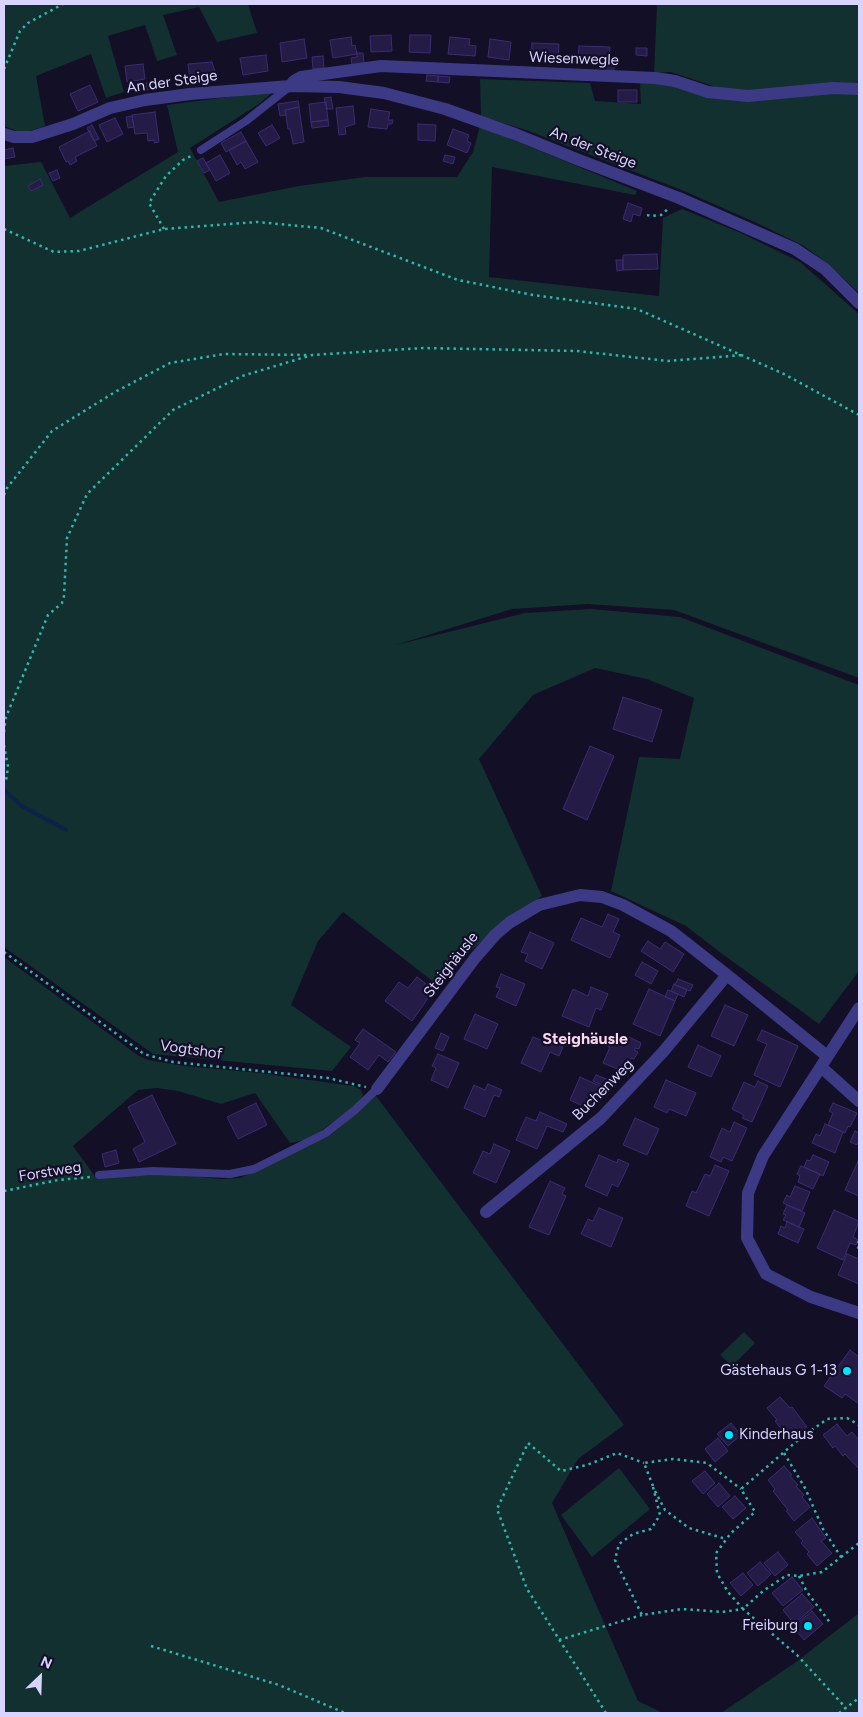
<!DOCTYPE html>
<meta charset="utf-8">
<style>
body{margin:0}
#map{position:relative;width:863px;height:1717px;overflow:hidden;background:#130f26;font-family:Figtree,sans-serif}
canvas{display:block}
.frame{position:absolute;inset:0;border:5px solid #d9d4ff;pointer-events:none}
.north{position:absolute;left:15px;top:1652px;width:50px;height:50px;-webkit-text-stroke:4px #130f26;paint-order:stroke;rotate:24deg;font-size:14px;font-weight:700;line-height:20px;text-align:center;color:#d9d4ff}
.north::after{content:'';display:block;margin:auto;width:18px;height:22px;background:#d9d4ff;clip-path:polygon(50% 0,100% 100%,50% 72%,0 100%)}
</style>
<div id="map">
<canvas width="863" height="1717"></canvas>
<div class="frame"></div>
<div class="north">N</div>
</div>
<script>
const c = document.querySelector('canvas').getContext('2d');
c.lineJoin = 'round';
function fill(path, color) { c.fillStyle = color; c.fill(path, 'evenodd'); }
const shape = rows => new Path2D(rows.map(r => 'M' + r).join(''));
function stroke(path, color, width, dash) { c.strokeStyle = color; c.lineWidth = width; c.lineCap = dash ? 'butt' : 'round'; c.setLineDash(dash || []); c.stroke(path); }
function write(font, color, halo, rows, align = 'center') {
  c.font = font + ' Figtree,sans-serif'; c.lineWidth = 4.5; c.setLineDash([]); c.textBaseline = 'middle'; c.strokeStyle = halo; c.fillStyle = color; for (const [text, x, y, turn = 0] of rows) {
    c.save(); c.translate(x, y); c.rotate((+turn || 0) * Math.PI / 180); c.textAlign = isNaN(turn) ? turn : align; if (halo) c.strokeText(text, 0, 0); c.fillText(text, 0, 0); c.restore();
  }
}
const green = shape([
 [4,4,248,4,257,33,217,42,199,7,163,15,177,55,157,61,145,25,108,36,124,92,106,98,91,54,36,76,45,126,27,132,17,131,4,126],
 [655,4,859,4,859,86,757,92,722,89,671,72,654,73,657,6],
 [480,79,590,83,595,101,641,104,640,83,654,82,692,90,859,91,859,293,829,265,804,246,757,223,684,191,526,130,481,116],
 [274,91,259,104,190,148,219,202,299,186,365,177,457,177,473,152,480,126,637,191,635,195,492,167,489,277,659,296,663,218,682,209,741,233,800,262,859,314,859,678,674,610,588,604,512,609,396,645,525,613,591,609,680,617,859,685,859,971,819,1024,721,953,686,926,611,891,639,757,680,759,694,698,647,679,595,668,533,695,479,759,542,896,493,931,435,983,343,912,318,941,291,1005,351,1047,332,1071,153,1054,4,947,4,166,41,162,70,218,178,152,167,105],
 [4,957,139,1056,148,1060,185,1066,260,1073,353,1086,361,1090,363,1095,360,1102,310,1139,290,1143,255,1093,221,1104,178,1091,157,1088,138,1090,73,1146,96,1178,175,1174,221,1179,240,1178,331,1135,376,1096,624,1425,578,1459,552,1503,638,1701,663,1713,4,1713],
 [744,1332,755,1343,732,1366,720,1355],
 [619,1468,650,1509,592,1557,561,1515],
 [859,1613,859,1713,721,1713,796,1662]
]);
const stream = shape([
 [4,790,22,806,66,830]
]);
const building = shape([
 [391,35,392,51,371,52,370,36,391,35],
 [410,35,431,35,430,53,409,52,410,35],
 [351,37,352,46,355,45,357,54,333,58,330,40,351,37],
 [450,37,470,39,469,45,476,46,475,56,448,54,450,37],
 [304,39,307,58,282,62,280,43,304,39],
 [490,39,511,42,509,60,488,57,490,39],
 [532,43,559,44,558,62,531,59,532,43],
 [579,46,610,47,609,58,614,58,614,65,578,63,579,46],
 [636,48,647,48,647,56,636,55,636,48],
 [357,53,363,53,364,63,352,65,351,58,357,57,357,53],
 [266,55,268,71,243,75,240,58,266,55],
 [323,56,324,68,313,69,312,57,323,56],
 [212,62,217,78,190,80,188,64,212,62],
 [143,64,145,79,127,82,125,66,143,64],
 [601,64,614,65,614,72,601,72,601,64],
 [427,75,438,76,438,82,426,81,427,75],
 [438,76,450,77,449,83,438,82,438,76],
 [157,82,158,88,147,90,146,83,157,82],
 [90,85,98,102,78,111,70,94,90,85],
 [618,90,637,90,637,102,618,102,618,90],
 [331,97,333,109,327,109,324,98,331,97],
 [298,101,299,107,285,110,286,115,280,116,278,104,298,101],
 [326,102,328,120,311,122,309,104,326,102],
 [353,106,355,124,345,127,346,134,339,135,336,108,353,106],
 [299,107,304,142,293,144,290,129,288,129,285,110,299,107],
 [371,109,390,112,388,120,393,120,392,124,388,124,387,129,368,127,371,109],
 [155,112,159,142,154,143,154,140,148,141,147,133,135,134,132,115,155,112],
 [132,116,134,127,128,128,126,117,132,116],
 [115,118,123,134,107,142,99,125,115,118],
 [328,120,329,126,312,128,311,122,328,120],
 [418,124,436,125,435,141,418,140,418,124],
 [92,125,99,139,94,141,87,128,92,125],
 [272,125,280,138,266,146,258,133,272,125],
 [453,129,469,135,467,141,471,143,467,153,447,145,453,129],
 [90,131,97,146,75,157,77,161,70,165,68,161,66,162,59,147,90,131],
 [241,132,246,141,226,152,221,143,241,132],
 [246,141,258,162,245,169,241,162,237,165,229,150,246,141],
 [13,148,15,157,4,159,4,150,13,148],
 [220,155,230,173,216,181,206,163,220,155],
 [445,155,455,157,453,164,443,161,445,155],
 [203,158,210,170,204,173,197,161,203,158],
 [57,170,60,178,53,181,49,173,57,170],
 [40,179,43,185,31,191,28,186,40,179],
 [628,203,642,208,640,216,633,214,631,222,623,219,628,203],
 [657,254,658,269,623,270,623,255,657,254],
 [616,260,623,260,623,270,617,271,616,260],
 [623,697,662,710,652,742,613,729,623,697],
 [590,746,614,756,587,820,563,809,590,746],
 [608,914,619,919,613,932,620,935,610,958,571,940,581,918,602,927,608,914],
 [530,932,554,943,542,969,525,961,528,954,521,952,530,932],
 [648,941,660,949,665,942,684,954,673,972,641,951,648,941],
 [642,962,658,971,651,984,635,975,642,962],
 [501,974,525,984,516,1006,496,997,500,988,496,987,501,974],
 [417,977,434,990,412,1021,385,1001,399,982,408,988,417,977],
 [678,979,693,985,690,991,675,985,678,979],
 [674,984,687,990,684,997,671,991,674,984],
 [591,987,608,994,601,1010,596,1008,589,1027,562,1016,573,989,588,996,591,987],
 [649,989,675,1001,660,1036,633,1024,649,989],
 [668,990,678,994,675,1001,665,997,668,990],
 [725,1005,748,1015,734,1046,711,1036,725,1005],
 [475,1014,498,1024,487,1049,464,1039,475,1014],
 [363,1029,396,1052,388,1062,379,1055,368,1070,350,1057,360,1043,355,1040,363,1029],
 [762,1030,798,1046,780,1087,754,1075,767,1044,757,1040,762,1030],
 [441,1033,449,1037,443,1051,435,1048,441,1033],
 [611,1035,627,1042,629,1037,641,1043,639,1049,635,1048,634,1050,638,1052,634,1059,631,1058,625,1072,603,1063,610,1047,606,1045,611,1035],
 [533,1037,553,1045,554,1043,563,1047,559,1056,550,1052,541,1072,521,1063,533,1037],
 [698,1045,721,1056,711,1077,688,1067,698,1045],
 [438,1054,459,1063,448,1088,431,1080,436,1068,432,1066,438,1054],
 [596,1075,609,1080,606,1087,593,1081,596,1075],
 [580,1077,600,1086,595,1095,599,1097,597,1101,593,1100,589,1109,570,1100,580,1077],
 [666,1080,696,1093,686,1116,669,1109,667,1113,654,1107,666,1080],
 [758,1081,768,1086,752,1122,742,1118,744,1115,732,1109,744,1082,755,1087,758,1081],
 [488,1084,502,1090,499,1097,494,1095,485,1117,464,1108,474,1085,485,1090,488,1084],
 [152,1095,176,1144,139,1162,133,1149,145,1142,128,1107,152,1095],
 [256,1103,267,1125,238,1139,227,1117,256,1103],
 [833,1103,857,1113,850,1127,848,1126,845,1133,828,1125,833,1113,829,1111,833,1103],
 [540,1112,567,1124,563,1132,547,1126,537,1149,516,1140,526,1117,536,1121,540,1112],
 [635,1118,659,1129,647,1155,623,1145,635,1118],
 [734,1122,747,1128,732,1161,723,1157,721,1162,710,1157,722,1128,730,1132,734,1122],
 [825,1124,843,1132,835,1153,812,1143,816,1134,820,1136,825,1124],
 [855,1131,859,1133,859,1140,857,1145,850,1142,855,1131],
 [494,1144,510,1151,496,1183,473,1173,483,1151,490,1154,494,1144],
 [116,1150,119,1163,105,1167,102,1154,116,1150],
 [599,1155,617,1163,618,1159,629,1164,618,1187,612,1184,607,1196,585,1186,599,1155],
 [813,1155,829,1162,823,1176,804,1167,807,1160,810,1161,813,1155],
 [859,1159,859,1196,845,1190,859,1159],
 [715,1165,729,1171,709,1216,686,1206,692,1191,696,1193,705,1174,710,1176,715,1165],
 [801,1166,820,1174,813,1189,798,1182,800,1176,797,1174,801,1166],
 [550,1181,565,1188,562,1194,566,1196,549,1235,529,1227,550,1181],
 [795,1186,810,1192,802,1211,783,1203,787,1195,790,1197,795,1186],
 [787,1205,805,1213,799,1227,783,1220,786,1215,783,1214,787,1205],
 [599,1208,623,1218,611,1247,581,1234,588,1219,593,1221,599,1208],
 [834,1210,859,1221,853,1237,858,1240,856,1245,850,1243,843,1260,817,1248,834,1210],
 [787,1222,804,1229,798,1243,778,1234,781,1226,785,1228,787,1222],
 [847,1254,859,1259,859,1284,838,1275,847,1254],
 [850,1350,859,1357,859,1404,845,1394,842,1398,824,1386,850,1350],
 [780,1397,790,1408,792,1407,807,1427,789,1441,782,1432,783,1431,775,1421,777,1420,767,1408,780,1397],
 [731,1423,741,1435,728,1446,717,1434,731,1423],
 [837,1424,847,1436,852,1432,859,1440,859,1469,845,1454,843,1456,835,1446,833,1448,823,1435,837,1424],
 [718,1438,728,1451,715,1462,705,1449,718,1438],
 [784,1466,792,1475,790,1476,798,1485,796,1486,804,1495,802,1497,810,1507,794,1521,786,1511,788,1510,773,1491,775,1489,768,1480,784,1466],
 [705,1471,715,1483,703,1494,692,1481,705,1471],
 [719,1483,730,1496,718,1507,707,1494,719,1483],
 [735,1496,746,1508,733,1519,722,1507,735,1496],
 [812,1518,826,1538,821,1541,832,1553,817,1566,807,1554,809,1552,801,1543,803,1541,795,1532,812,1518],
 [778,1552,788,1565,775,1576,764,1563,778,1552],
 [760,1562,771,1574,758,1586,747,1573,760,1562],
 [743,1573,753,1585,741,1596,730,1583,743,1573],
 [792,1577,803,1590,783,1606,772,1593,792,1577],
 [802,1594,814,1607,794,1624,783,1610,802,1594],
 [812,1611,823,1624,804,1640,793,1627,812,1611]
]);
const path = shape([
 [4,69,20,31,28,23,63,4],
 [647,215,651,216,661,215,669,208],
 [4,229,54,252,79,251,164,229,257,222,321,228,458,280,533,295,637,309,784,374,859,415],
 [164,229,149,203,166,176,183,160,193,155],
 [4,495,7,488,52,431,115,392,170,363,224,354,308,355],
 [4,732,6,717,48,615,62,603,64,596,67,538,87,494,173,410,242,376,312,355,423,348,577,351,668,361,743,355],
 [4,745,8,767,6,781,4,783],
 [4,952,144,1054,173,1062,328,1078,366,1087],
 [4,1191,58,1180,91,1177],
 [859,1241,857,1247,859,1248],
 [784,1453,805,1488,823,1529,841,1557,822,1572,799,1576,787,1575,763,1591,743,1609,728,1592,717,1573,716,1553,731,1533,755,1512,741,1489,797,1441,827,1419,847,1418,859,1425],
 [653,1486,644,1463,673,1459,707,1463,741,1489],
 [653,1487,660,1515,651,1529,633,1534,619,1544,615,1560,642,1615,682,1609,722,1612,743,1609,797,1655,846,1708],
 [655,1491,665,1510,689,1528,726,1539],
 [841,1557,859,1543],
 [799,1576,807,1592,831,1624],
 [559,1640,642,1615],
 [151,1646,279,1685,345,1713],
 [606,1713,527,1589,497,1509,528,1443,561,1471,587,1465,617,1453,644,1463],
 [839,1713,859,1698]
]);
const service = shape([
 [201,150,246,121,289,87],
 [99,1175,153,1171,230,1174,254,1169,326,1133,355,1110,377,1089]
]);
const minor = shape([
 [290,86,294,81,301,77,381,66,655,78,675,81,708,92,748,96,833,88,859,89],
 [4,134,14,137,32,137,73,124,110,108,145,100,190,94,290,86,339,87,384,93,445,109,515,134,579,160,679,198,795,249,825,269,859,303],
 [821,1067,859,1101],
 [377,1089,475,958,495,935,509,923,539,905,580,895,602,897,623,905,671,931,727,975,827,1056],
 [486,1212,601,1118,663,1052,727,975]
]);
const tertiary = shape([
 [859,1008,763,1156,748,1193,747,1238,766,1274,811,1297,859,1313]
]);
const markers = [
 [847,1371,5,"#00e5ff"],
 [729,1435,5,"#00e5ff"],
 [808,1626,5,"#00e5ff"]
];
const streetNames = [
 ["Wiesenwegle",574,59,2],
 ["An der Steige",172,82,-8],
 ["An der Steige",593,148,21],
 ["Steighäusle",451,965,-52],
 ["Vogtshof",191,1050,8],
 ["Buchenweg",603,1090,-45],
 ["Forstweg",50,1172,-9]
];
const poiNames = [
 ["Gästehaus G 1-13",837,1371],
 ["Kinderhaus",739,1435,"left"],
 ["Freiburg",798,1626]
];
const neighbourhoodNames = [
 ["Steighäusle",585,1039]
];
fill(green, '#12302f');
stroke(stream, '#0c2248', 4);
fill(building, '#241b47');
stroke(building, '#3b2d73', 1);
stroke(path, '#2fb8b0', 2.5, [2.5, 4]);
stroke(service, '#3d3a85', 8);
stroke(minor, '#3d3a85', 12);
stroke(tertiary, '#3d3a85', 12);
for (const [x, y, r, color] of markers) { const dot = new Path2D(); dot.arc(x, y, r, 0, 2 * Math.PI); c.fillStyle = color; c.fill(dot); stroke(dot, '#130f26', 2); }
write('15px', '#d9d4ff', '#130f26', streetNames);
write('15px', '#d9d4ff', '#130f26', poiNames, 'right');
write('bold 16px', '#ffd6f0', '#130f26', neighbourhoodNames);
</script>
